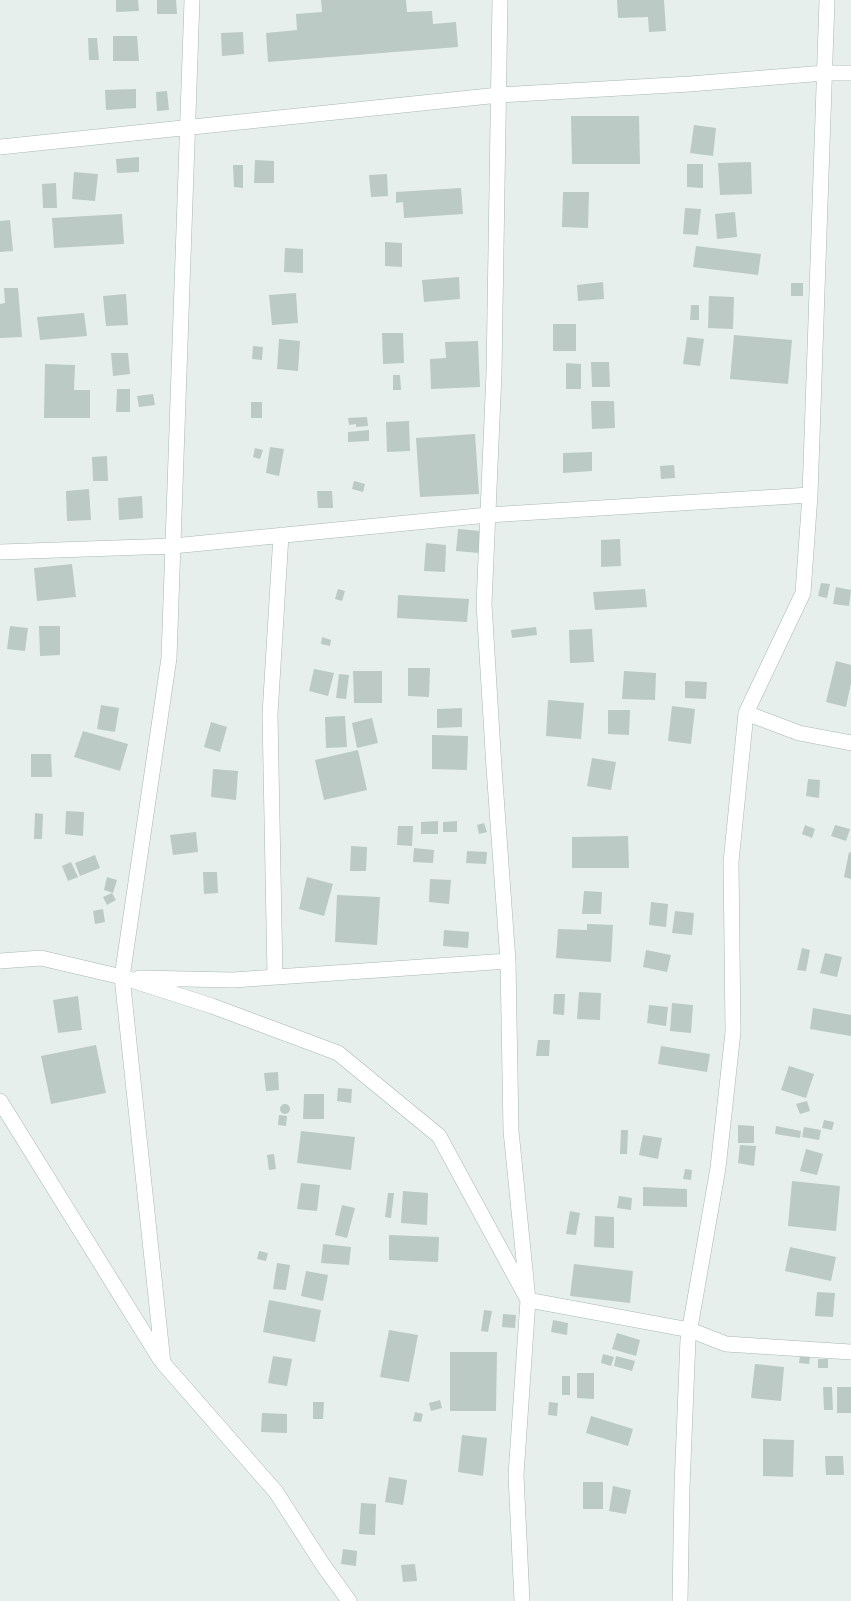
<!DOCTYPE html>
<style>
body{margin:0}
canvas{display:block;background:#e6efeb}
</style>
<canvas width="851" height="1601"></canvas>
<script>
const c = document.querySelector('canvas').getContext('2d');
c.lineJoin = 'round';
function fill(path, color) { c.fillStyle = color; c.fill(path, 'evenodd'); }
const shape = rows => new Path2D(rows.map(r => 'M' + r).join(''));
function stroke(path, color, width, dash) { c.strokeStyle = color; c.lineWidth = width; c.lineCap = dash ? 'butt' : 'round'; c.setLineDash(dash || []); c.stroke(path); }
const building = shape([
 [116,0,138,0,139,11,116,12],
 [157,0,176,0,177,14,157,14],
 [321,0,406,0,407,12,432,11,433,24,456,22,458,47,268,62,266,33,297,30,296,14,322,12],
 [617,0,664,0,666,31,649,32,648,17,618,18],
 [243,32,244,54,222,56,221,33],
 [113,36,137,36,139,61,113,61],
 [88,38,97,38,99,60,89,60],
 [136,89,136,108,106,110,105,90],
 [167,91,169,110,157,111,156,92],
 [571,116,639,116,640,164,572,164],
 [694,125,716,128,713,156,690,153],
 [139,157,139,172,117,173,116,159],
 [255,160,274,161,274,183,254,183],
 [751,162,752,194,720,195,718,163],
 [687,164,703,164,703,188,687,187],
 [233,165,243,165,243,188,234,187],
 [74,172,98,174,95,201,72,199],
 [387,174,388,196,371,197,369,175],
 [56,183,57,208,43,208,42,184],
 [461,188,463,214,404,218,403,202,396,203,396,192],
 [563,192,589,192,588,228,562,227],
 [685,208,701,209,698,235,683,234],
 [735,212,737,237,717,239,715,214],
 [122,214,124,244,54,248,52,218],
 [10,220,13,251,0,252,0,221],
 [385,242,402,243,402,267,385,266],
 [696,246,761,254,758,275,693,267],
 [285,248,303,249,303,273,284,272],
 [459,277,460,299,424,302,422,280],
 [603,282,604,299,578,301,577,285],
 [791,283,803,283,803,296,791,296],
 [4,288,18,288,22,337,0,338,0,304,5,303],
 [296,293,298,323,272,325,269,295],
 [126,294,128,325,106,326,103,296],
 [709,296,734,297,733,329,708,328],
 [691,305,699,305,699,320,690,320],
 [84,313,87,336,40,340,37,317],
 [553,324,576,324,576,351,553,351],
 [382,333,403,333,404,363,383,364],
 [734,335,792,340,788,384,730,379],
 [687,337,704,339,700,366,683,364],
 [279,339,300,341,298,371,277,369],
 [478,341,480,387,431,389,430,359,446,358,445,342],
 [253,346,263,347,262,360,252,359],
 [111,353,128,353,130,374,113,376],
 [591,362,609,362,610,387,592,387],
 [566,363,581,364,581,389,566,389],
 [45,364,75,365,74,390,90,390,90,418,44,418],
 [393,375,400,375,401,390,393,390],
 [117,389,130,389,130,412,116,412],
 [153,394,155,405,139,407,137,396],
 [591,401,614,401,615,428,592,429],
 [251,402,262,402,262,418,251,418],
 [367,417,368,426,356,427,356,424,349,425,348,418],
 [409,421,410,451,387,452,386,422],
 [369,430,369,441,348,442,348,432],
 [475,434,479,494,420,497,416,438],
 [270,447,284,449,279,476,266,473],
 [255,448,263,450,260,459,253,457],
 [592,452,592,471,563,473,563,453],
 [107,456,108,481,93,481,92,457],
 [674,465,675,478,661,479,660,466],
 [354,481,365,484,363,492,352,489],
 [89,489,91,520,67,521,66,491],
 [317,491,332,491,333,508,318,508],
 [142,496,143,518,119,520,118,498],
 [458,529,481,531,479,553,456,551],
 [620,539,621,566,601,567,601,540],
 [426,543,446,545,445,572,424,571],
 [72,564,76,597,37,601,34,568],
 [821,583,830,584,827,598,818,596],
 [836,587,851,590,849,606,833,604],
 [338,589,345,591,342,601,335,599],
 [645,589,647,607,595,610,593,592],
 [398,595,469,599,467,622,397,618],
 [10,626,28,628,25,651,7,649],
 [39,626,60,626,60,655,40,656],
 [536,627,537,635,512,638,511,630],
 [592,629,594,662,570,663,569,630],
 [322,637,331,640,330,646,321,644],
 [836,661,851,665,851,683,846,707,826,702],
 [408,668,430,668,429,697,408,696],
 [314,669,334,673,328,696,309,691],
 [353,671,382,671,382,703,354,703],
 [624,671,656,673,655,700,622,699],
 [339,674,349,675,346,699,336,698],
 [685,681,707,682,706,699,685,698],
 [548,700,584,703,581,739,546,736],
 [101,705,119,708,115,732,97,729],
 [672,706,695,709,691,744,668,741],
 [462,708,462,727,437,728,437,709],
 [608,710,630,710,629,735,608,734],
 [345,716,347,747,326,748,325,717],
 [372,718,378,743,357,748,352,723],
 [211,722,227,727,220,752,204,747],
 [83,731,128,744,120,771,74,757],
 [432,735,468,736,467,770,432,769],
 [358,750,367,790,324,800,315,760],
 [31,754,51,754,52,777,31,777],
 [592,758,616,762,611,790,587,786],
 [213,769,238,771,236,800,211,797],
 [808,779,820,780,819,798,806,796],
 [66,811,84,812,83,836,65,834],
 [35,813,43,814,42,839,34,839],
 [438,821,438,834,421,834,421,822],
 [457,821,457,832,443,832,443,822],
 [484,823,487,832,479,834,477,825],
 [805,825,815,829,812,838,802,834],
 [835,825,850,829,846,841,831,836],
 [398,826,413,826,412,846,397,845],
 [196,832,198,852,173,855,170,835],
 [628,836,629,868,572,868,572,837],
 [351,846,367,847,366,871,350,871],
 [414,848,434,850,433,863,413,862],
 [467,851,487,852,486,864,466,863],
 [849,852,851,853,851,879,844,877],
 [95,855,100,868,80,876,75,863],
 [71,862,78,877,68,881,62,866],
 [203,872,217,872,218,893,204,894],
 [107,877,117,880,113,893,104,890],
 [307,877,333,884,324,916,299,909],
 [430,879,451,880,449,904,429,902],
 [584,891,602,892,601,914,582,914],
 [112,893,116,900,107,905,103,897],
 [337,895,380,897,377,945,335,942],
 [651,902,668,904,666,927,649,925],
 [103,909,105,922,95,924,93,911],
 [675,911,694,913,692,935,672,933],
 [587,924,613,925,611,962,556,958,558,929,587,930],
 [444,930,469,932,468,948,443,946],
 [802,948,810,950,806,971,797,970],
 [646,950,671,955,667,972,643,967],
 [825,953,842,957,837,977,820,973],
 [579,992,601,993,600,1020,577,1019],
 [554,994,565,994,564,1015,553,1014],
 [78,996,82,1030,58,1033,53,1000],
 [672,1003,693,1005,691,1033,670,1031],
 [649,1005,668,1007,666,1026,647,1023],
 [813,1008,851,1015,851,1036,810,1029],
 [538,1040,550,1040,549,1056,536,1056],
 [96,1045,106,1093,51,1104,41,1056],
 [661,1046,710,1054,707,1072,658,1064],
 [789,1066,814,1074,806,1098,781,1090],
 [278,1072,279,1090,266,1091,264,1073],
 [338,1088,352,1089,351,1103,337,1101],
 [304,1094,324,1094,324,1119,303,1119],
 [807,1101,810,1111,800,1114,796,1104],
 '280 1109a5 5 0 1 1 10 0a5 5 0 1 1-10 0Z',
 [279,1115,287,1116,286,1126,278,1125],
 [824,1120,834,1122,832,1130,822,1128],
 [738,1125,754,1126,754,1143,738,1143],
 [776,1126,801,1131,800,1138,775,1134],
 [804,1127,821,1130,819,1140,802,1137],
 [621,1130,628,1130,627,1154,620,1154],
 [301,1131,355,1137,351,1170,297,1163],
 [643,1135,662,1138,658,1159,639,1155],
 [740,1145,756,1146,754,1166,738,1163],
 [806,1149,823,1154,817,1175,800,1171],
 [274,1154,276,1169,269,1170,267,1155],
 [685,1169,692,1170,691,1180,683,1179],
 [792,1181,840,1186,836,1231,788,1226],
 [301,1183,320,1185,317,1211,297,1209],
 [643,1187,687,1189,687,1207,643,1206],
 [403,1191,428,1193,427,1225,401,1223],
 [388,1193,394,1193,391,1218,385,1217],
 [619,1196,632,1198,631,1210,617,1208],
 [342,1205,355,1208,347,1238,335,1235],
 [570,1211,580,1213,576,1235,566,1234],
 [595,1216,614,1217,614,1248,594,1247],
 [389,1235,439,1237,438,1262,389,1260],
 [323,1244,351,1247,349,1265,321,1263],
 [790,1247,836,1257,831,1281,785,1271],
 [259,1251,268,1253,266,1261,257,1259],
 [277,1263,290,1265,286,1290,273,1289],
 [574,1264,633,1271,630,1303,570,1296],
 [306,1271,328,1275,323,1301,301,1296],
 [817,1292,835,1293,833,1317,815,1316],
 [269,1300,321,1310,315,1342,263,1332],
 [484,1310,492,1311,488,1332,481,1331],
 [503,1314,516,1315,515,1328,502,1327],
 [553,1320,568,1323,567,1335,551,1332],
 [389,1330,418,1335,409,1382,380,1377],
 [617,1333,640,1340,636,1356,612,1349],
 [450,1352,497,1352,496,1411,450,1411],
 [603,1354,614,1357,611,1366,601,1363],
 [273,1356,292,1359,287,1386,268,1383],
 [616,1356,635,1361,632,1371,614,1366],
 [800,1356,810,1357,809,1364,799,1363],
 [818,1359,828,1359,828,1368,818,1368],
 [755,1364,784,1367,781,1401,751,1398],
 [577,1373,594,1373,594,1399,577,1398],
 [562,1376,570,1376,570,1395,562,1395],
 [823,1387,832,1387,833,1410,824,1410],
 [837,1387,851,1387,851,1413,837,1413],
 [440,1400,442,1408,431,1411,429,1403],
 [313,1402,324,1402,323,1419,313,1419],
 [549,1402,558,1403,557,1416,548,1415],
 [415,1412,423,1414,421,1422,413,1421],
 [262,1413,287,1414,287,1433,261,1432],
 [591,1416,633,1429,628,1446,586,1433],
 [462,1435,487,1438,483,1476,458,1472],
 [763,1439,794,1440,793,1477,763,1476],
 [825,1456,843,1456,844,1475,826,1475],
 [389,1477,407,1480,403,1505,385,1502],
 [583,1482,603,1482,603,1509,583,1509],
 [613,1486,631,1490,626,1514,609,1511],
 [361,1503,376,1504,375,1535,359,1534],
 [343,1549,357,1551,356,1566,341,1564],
 [415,1564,417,1581,403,1582,401,1565]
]);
const minor = shape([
 [192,0,169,658,122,977,163,1363,276,1492,323,1565,349,1601],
 [500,0,494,373,484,604,494,768,508,961,511,1131,528,1300,516,1475,522,1601],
 [0,147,499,95,690,84,825,73,851,73],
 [0,552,173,546,488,515,810,495],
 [746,713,799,733,851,743],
 [0,961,41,958,122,977,212,1006,338,1053,439,1136,528,1300,690,1330,726,1344,851,1352],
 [275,977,270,714,281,535],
 [139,978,233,980,508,961],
 [0,1101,160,1359],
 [680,1601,682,1487,688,1339,718,1168,733,1032,731,862,746,713,803,593,810,495,827,0]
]);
fill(building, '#bbcac4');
stroke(minor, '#a8b8b2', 16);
stroke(minor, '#fff', 15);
</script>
